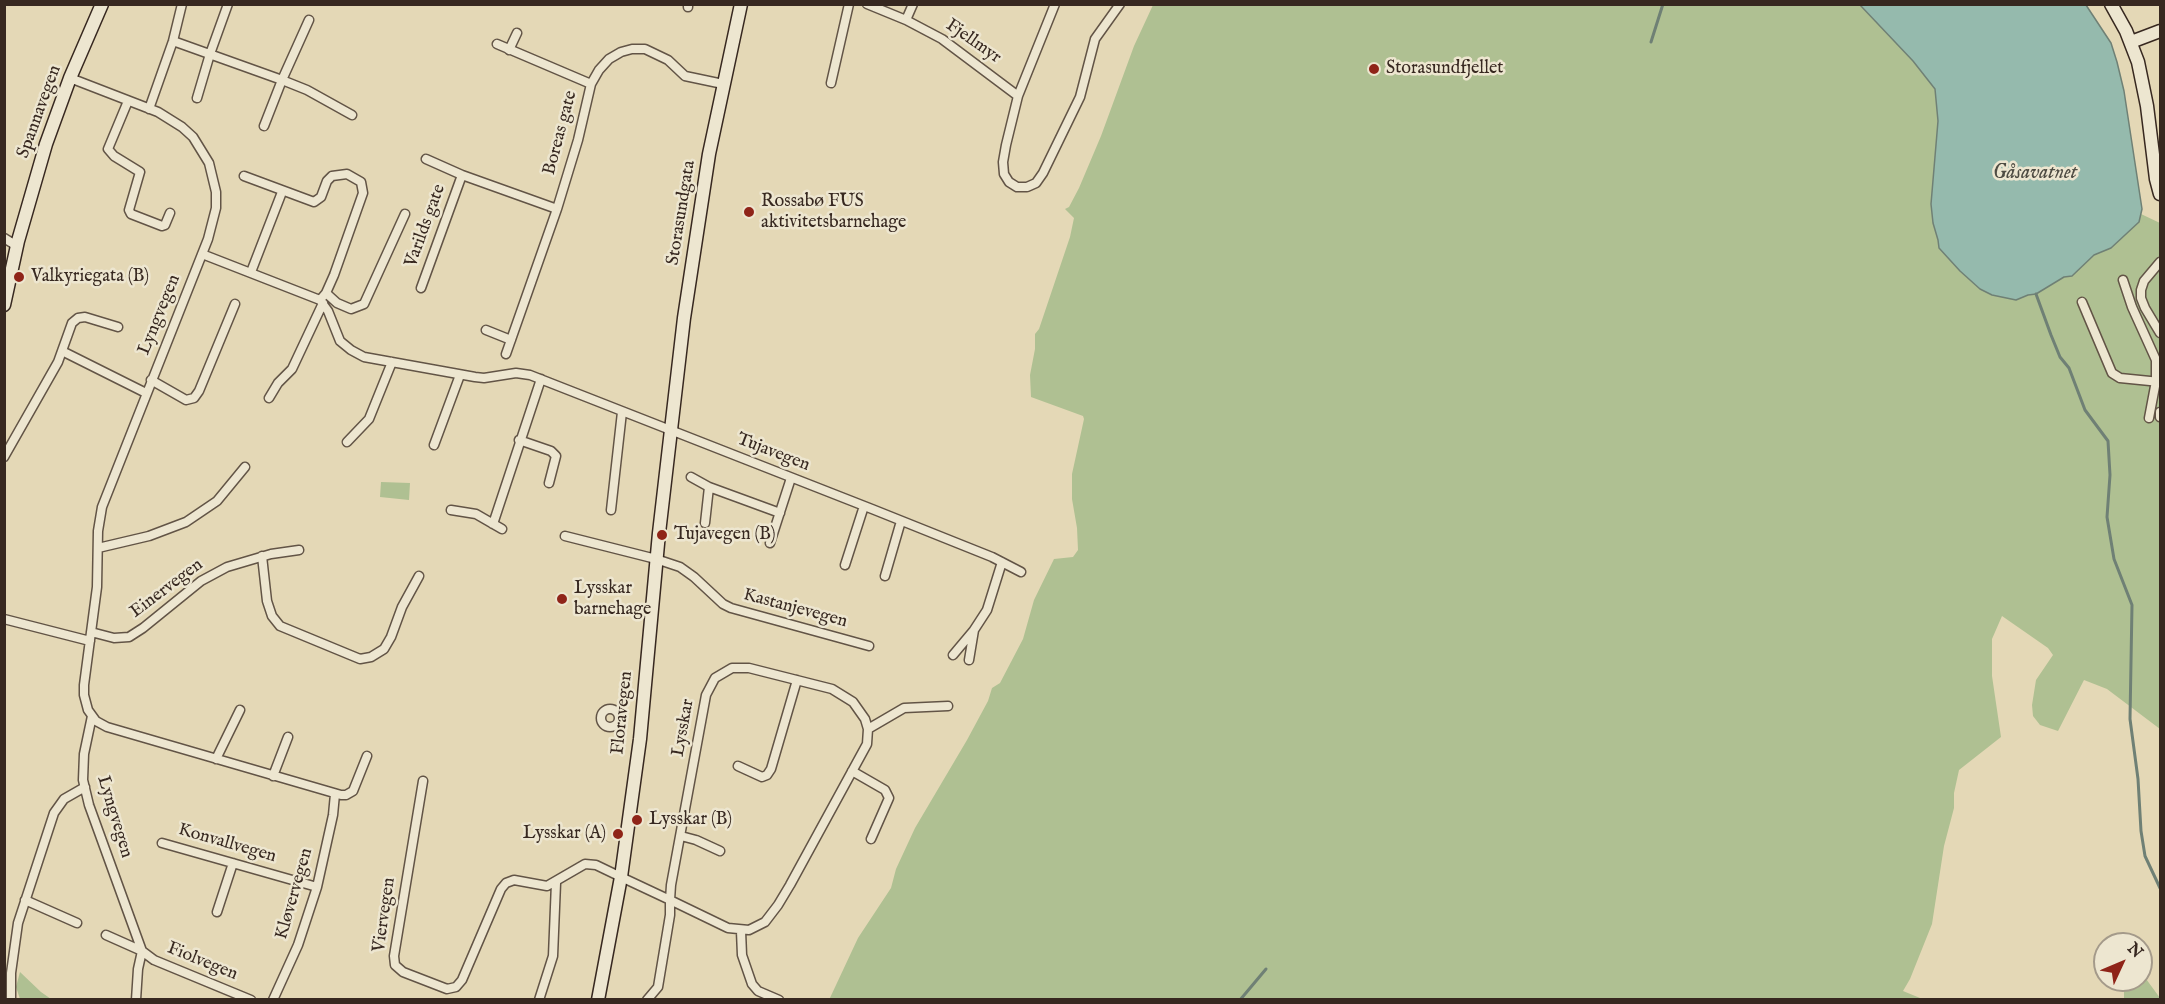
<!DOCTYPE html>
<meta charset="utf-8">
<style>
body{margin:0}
#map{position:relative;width:2165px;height:1004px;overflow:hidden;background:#e4d8b6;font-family:"IM FELL English",serif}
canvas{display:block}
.frame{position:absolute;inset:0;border:6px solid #372820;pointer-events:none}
.north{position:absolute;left:2093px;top:932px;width:60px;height:60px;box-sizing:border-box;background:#ede6d0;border:2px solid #a49a8a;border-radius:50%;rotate:46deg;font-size:16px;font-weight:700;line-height:24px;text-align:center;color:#372820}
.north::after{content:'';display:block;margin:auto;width:21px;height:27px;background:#8f2418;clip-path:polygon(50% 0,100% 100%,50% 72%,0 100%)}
</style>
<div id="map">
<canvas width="2165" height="1004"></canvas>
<div class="frame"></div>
<div class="north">N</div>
</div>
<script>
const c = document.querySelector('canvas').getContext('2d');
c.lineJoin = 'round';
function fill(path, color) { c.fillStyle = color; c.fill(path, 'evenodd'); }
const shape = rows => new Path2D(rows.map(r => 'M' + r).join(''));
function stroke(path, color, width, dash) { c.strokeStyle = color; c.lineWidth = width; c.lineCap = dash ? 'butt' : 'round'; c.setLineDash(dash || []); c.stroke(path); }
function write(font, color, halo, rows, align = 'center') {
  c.font = font + ' "IM FELL English",serif'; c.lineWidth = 5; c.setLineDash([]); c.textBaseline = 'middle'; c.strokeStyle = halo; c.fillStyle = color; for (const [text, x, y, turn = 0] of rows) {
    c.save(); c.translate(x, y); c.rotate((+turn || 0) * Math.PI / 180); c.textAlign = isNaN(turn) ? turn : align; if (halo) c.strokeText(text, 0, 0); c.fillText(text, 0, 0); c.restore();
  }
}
const green = shape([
 [1153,5,1860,5,1913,61,1935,89,1938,121,1931,204,1933,223,1938,240,1939,248,1960,271,1980,289,2016,300,2028,295,2036,294,2064,277,2072,276,2094,255,2111,248,2139,222,2141,214,2160,223,2160,729,2107,689,2084,680,2058,731,2040,725,2033,716,2032,705,2036,680,2053,655,2048,648,2002,616,1992,639,1992,676,2001,737,1959,770,1954,793,1954,808,1944,846,1932,924,1910,979,1903,991,1920,998,1932,999,829,1000,858,938,891,888,896,869,915,828,967,740,988,701,992,688,1000,683,1023,639,1034,600,1054,559,1073,557,1078,550,1077,528,1072,499,1072,474,1084,419,1083,416,1031,397,1030,375,1035,349,1035,334,1039,329,1070,237,1074,218,1065,209,1069,207,1079,188,1101,136,1134,46],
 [381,482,410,483,409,500,380,497],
 [20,972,41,992,51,999,20,999,16,987],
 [2141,972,2160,998,2160,999,2124,999,2124,980,2141,980]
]);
const water = shape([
 [1860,5,2086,5,2111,43,2117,62,2124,91,2142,209,2139,222,2111,248,2094,255,2072,276,2064,277,2036,294,2028,295,2016,300,1992,295,1980,289,1960,271,1939,248,1938,240,1933,223,1931,204,1938,121,1935,89,1913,61,1860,5]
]);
const stream = shape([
 [1651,42,1663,4],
 [2036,294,2051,335,2060,357,2069,368,2085,410,2108,441,2110,475,2107,517,2114,559,2132,605,2130,719,2138,779,2141,831,2145,856,2160,888],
 [1240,1000,1266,969]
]);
const street = shape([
 [867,4,906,20,942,39,1018,96],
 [1055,4,1018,96,1006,145,1003,162,1004,174,1009,182,1017,187,1027,187,1036,183,1043,173,1080,97,1095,39,1120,4],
 [688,7,688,4],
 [906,20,913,4],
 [173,41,282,80,307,90,352,115],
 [497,44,591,84],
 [509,50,517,33],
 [70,78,158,112,182,127,193,137,209,163,216,192,216,208,208,239,102,507,98,531,97,587,84,685,84,695,88,710,96,721,107,727,341,795,346,795,353,791,367,756],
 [831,83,849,4],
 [197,98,210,54,228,4],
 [128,101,108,149,114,156,140,172,129,210,131,214,162,226,165,225,170,213],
 [149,109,173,41,182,4],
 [264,126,282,80,309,20],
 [426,159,462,175,557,209],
 [244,176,314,202,321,197,327,181,332,176,347,174,361,182,363,193,334,275,326,293,320,300],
 [4,238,17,246],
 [202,254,320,300,328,311,340,341,351,350,364,357,475,377,484,378,516,373,530,375,872,509,992,557,1021,572],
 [2160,262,2144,281,2141,290,2141,298,2145,308,2160,333],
 [251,272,282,192],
 [2123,280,2132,307,2156,360,2156,381,2149,418],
 [421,288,462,175],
 [326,293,337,303,351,309,364,304,405,214],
 [2082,302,2112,373,2120,378,2160,382],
 [486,330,511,340],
 [62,351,146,393],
 [506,354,557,209,578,140,591,84,599,70,609,59,621,52,632,49,645,49,668,60,685,76,723,84],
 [151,380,186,400,194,398,199,391,235,304],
 [269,398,278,383,292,369,323,303],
 [2160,417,2160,412],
 [519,440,551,451,556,456,549,483],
 [347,442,369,419,392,362],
 [434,445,460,375],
 [4,457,58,362,72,323,78,318,85,317,118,327],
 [691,477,709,487,780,513],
 [451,510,476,514,502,529],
 [611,510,622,412],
 [705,523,709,487],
 [493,524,541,379],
 [565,536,656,559,680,567,694,577,723,604,731,608,869,646],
 [770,543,791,478],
 [98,548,149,536,186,522,217,501,245,467],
 [262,556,267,601,272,616,280,626,360,659,371,657,384,649,391,637,402,607,419,576],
 [845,565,864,506],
 [885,576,901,521],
 [4,619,90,641],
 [91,632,114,638,129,637,143,628,201,581,227,567,271,554,299,550],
 [953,655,974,630,987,610,1002,562],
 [969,660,974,630],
 '601 718a9 9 0 1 1 18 0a9 9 0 1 1-18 0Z',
 [92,716,84,754,83,780,89,805,142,951,138,969,136,1000],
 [868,729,904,708,948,706],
 [216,759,240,710],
 [738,766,762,777,767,775,771,769,797,680],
 [852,771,885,790,889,798,871,839],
 [273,776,288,737],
 [423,781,394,956,395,965,403,972,447,989,456,987,462,980,501,889,506,883,514,880,547,886,585,864,596,865,621,877,670,900,728,928,749,930,765,922,778,905,790,885,867,744,868,729,865,719,853,702,832,689,749,668,732,668,715,678,706,695,671,885,670,900,670,915,658,987,647,1000],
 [681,836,696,840,720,851],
 [162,843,317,887],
 [25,900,77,923],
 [217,912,233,863],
 [741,931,742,955,752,984,758,991,779,1000],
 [106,935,142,951,154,960,251,1000],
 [11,1000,11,973,18,923,54,813,64,799,85,787],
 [273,1000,298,945,317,887,333,815,335,794],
 [539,1000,553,956,556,883]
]);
const secondary = shape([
 [2111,4,2126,31,2138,62,2147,106,2156,179,2160,194],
 [2131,42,2160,31],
 [4,305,18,241,46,144,70,78,102,4],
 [598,1000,621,877,640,739,659,533,684,318,709,154,741,4]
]);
const markers = [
 [1374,69,6,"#8f2418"],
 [749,212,6,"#8f2418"],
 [19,277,6,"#8f2418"],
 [662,535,6,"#8f2418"],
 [562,599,6,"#8f2418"],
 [637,820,6,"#8f2418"],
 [618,834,6,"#8f2418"]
];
const streetNames = [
 ["Fjellmyr",973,42,35],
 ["Spannavegen",40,112,-70],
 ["Boreas gate",561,133,-75],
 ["Storasundgata",682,213,-81],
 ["Varilds gate",426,226,-70],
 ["Lyngvegen",160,315,-68],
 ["Tujavegen",773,453,21],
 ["Einervegen",167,589,-37],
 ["Kastanjevegen",795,609,15],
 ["Floravegen",623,713,-84],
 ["Lysskar",684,728,-80],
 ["Lyngvegen",114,817,73],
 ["Konvallvegen",227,844,16],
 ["Kløvervegen",295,894,-74],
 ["Viervegen",385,915,-82],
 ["Fiolvegen",202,962,22]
];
const poiNames = [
 ["Storasundfjellet",1386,69],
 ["Rossabø FUS",761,202],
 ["aktivitetsbarnehage",761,223],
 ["Valkyriegata (B)",31,277],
 ["Tujavegen (B)",674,535],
 ["Lysskar",574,589],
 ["barnehage",574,610],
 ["Lysskar (B)",649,820],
 ["Lysskar (A)",606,834,"right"]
];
const waterNames = [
 ["Gåsavatnet",2035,174]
];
fill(green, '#afc092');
fill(water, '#95baad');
stroke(water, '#6f8075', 1.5);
stroke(stream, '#6f8075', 3);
stroke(street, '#625446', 11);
stroke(secondary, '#372820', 15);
stroke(street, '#ede6d0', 8);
stroke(secondary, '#ede6d0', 12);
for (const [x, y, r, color] of markers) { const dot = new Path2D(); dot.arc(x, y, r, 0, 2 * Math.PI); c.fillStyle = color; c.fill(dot); stroke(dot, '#ede6d0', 2); }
write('18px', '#372820', '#ede6d0', streetNames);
write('18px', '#372820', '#ede6d0', poiNames, 'left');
write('italic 20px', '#4e4c43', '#ede6d0', waterNames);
</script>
